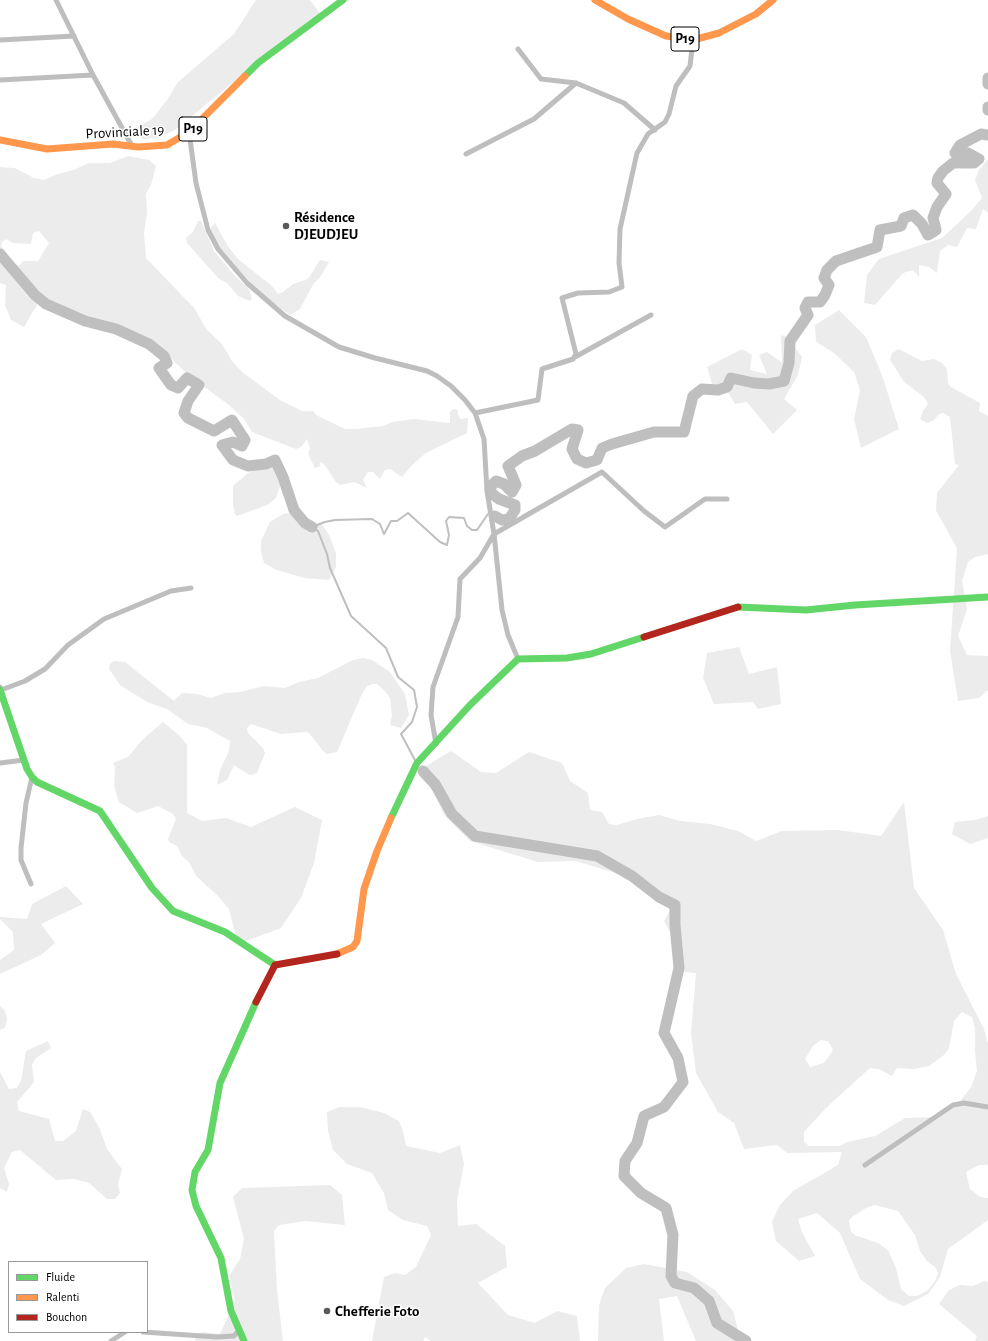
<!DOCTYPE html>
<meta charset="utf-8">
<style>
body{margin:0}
#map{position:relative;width:988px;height:1341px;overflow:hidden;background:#fff;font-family:"Alegreya Sans",sans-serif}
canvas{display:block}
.legend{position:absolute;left:8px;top:1261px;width:140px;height:72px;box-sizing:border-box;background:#fff;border:1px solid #999;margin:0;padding:5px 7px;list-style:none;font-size:12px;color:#000}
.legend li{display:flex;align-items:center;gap:8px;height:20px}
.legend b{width:20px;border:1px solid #999}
</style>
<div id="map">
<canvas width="988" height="1341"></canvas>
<ul class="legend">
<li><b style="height:5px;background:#63d668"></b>Fluide</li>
<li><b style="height:5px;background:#ff974d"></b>Ralenti</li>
<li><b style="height:5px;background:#b3261e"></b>Bouchon</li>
</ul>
</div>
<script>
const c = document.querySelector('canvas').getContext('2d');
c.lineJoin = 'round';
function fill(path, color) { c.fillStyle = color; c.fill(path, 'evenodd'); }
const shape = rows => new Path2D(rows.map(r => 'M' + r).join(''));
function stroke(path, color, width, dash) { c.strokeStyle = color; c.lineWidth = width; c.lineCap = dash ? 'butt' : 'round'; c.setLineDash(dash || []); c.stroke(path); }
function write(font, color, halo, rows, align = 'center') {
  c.font = font + ' "Alegreya Sans",sans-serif'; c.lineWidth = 3; c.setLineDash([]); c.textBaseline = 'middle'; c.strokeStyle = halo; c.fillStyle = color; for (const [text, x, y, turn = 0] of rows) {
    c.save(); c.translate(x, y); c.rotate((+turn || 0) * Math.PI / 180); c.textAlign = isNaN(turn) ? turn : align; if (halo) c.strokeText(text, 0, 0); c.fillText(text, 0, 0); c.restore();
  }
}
const green = shape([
 [256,0,310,0,322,16,260,60,175,130,158,138,142,139,137,127,152,119,167,100,178,82,234,34],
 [128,156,149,160,156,166,151,185,146,194,147,213,144,233,146,258,194,308,207,330,222,344,232,361,242,372,280,400,302,411,313,411,316,415,345,429,356,429,383,426,392,422,414,419,450,423,450,412,453,409,458,410,458,415,461,419,468,418,467,433,426,453,411,466,402,477,390,469,385,470,380,479,373,472,368,472,363,480,367,488,354,482,340,485,336,482,324,464,320,462,320,466,315,468,308,454,310,448,307,439,301,447,296,449,252,432,244,419,229,405,188,375,166,353,140,335,93,321,47,301,38,303,24,327,11,320,5,305,6,285,0,283,0,167,15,168,34,178,44,180,58,174,74,170,88,163,110,163],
 [39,231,49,243,38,261,23,261,19,266,8,260,6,252,1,246,2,242,6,239,13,243,31,244,33,233],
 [988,159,988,213,983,209,976,229,967,228,957,247,948,245,940,251,937,273,929,267,919,265,919,277,913,270,903,273,875,305,864,303,867,275,879,259,942,238,970,212,982,198,975,180,979,170],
 [198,221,201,221,214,251,234,275,249,289,252,299,250,301,238,296,227,283,218,278,187,243,186,238,193,232],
 [215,223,227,245,238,259,272,286,278,294,283,292,293,284,308,279,320,260,329,262,321,276,314,283,300,309,290,315,268,299,241,274,220,249,211,232,211,227],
 [839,310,866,337,882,375,899,429,861,448,854,419,860,390,854,372,834,353,816,342,815,325],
 [781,335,787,337,802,357,798,375,784,399,797,410,773,434,747,402,735,404,728,392,715,394,707,367,742,349,752,355,750,370,767,374,759,355,767,352,782,363],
 [899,349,922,361,934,359,942,363,947,369,948,384,951,387,980,403,979,411,988,416,988,554,975,557,968,562,962,581,967,609,958,636,967,655,988,656,988,690,979,698,958,701,950,651,957,548,936,511,937,493,959,465,955,464,950,417,943,413,939,414,934,420,927,423,920,419,923,411,928,404,924,397,904,382,890,360,892,353],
 [270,465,275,467,281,483,276,498,267,505,237,516,235,514,233,505,233,486,248,473],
 [295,512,323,526,329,535,336,553,336,567,329,580,304,578,277,570,264,563,261,552,261,541,270,522,283,514],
 [739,647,749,674,777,667,781,704,758,709,753,702,714,704,703,678,707,653],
 [363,658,372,660,390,672,405,694,409,715,401,728,390,725,392,716,390,698,384,690,377,684,372,684,367,686,361,696,337,752,327,754,323,751,310,734,306,732,281,734,251,724,247,728,248,733,263,748,265,753,257,773,251,775,246,773,234,765,227,780,217,785,220,770,229,751,230,741,207,728,188,724,167,709,147,702,120,685,109,669,110,664,114,661,125,662,174,701,182,693,197,694,211,698,225,693,240,692,264,686,285,688,299,682,318,678,353,660],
 [163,722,179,735,187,745,187,813,202,821,226,818,251,827,295,807,322,820,314,863,301,898,281,928,238,944,229,909,217,895,196,876,189,862,182,856,177,846,169,842,168,839,176,819,173,814,158,806,137,813,119,802,114,786,115,767,113,763,128,757,142,740],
 [451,751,481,772,496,773,529,752,562,763,570,781,588,793,590,810,602,812,609,824,617,825,637,819,659,815,680,821,710,824,738,831,756,841,782,831,838,830,881,836,904,802,914,888,943,930,956,974,984,1029,988,1044,988,1165,979,1165,966,1172,970,1189,980,1197,988,1198,988,1220,948,1249,940,1277,928,1294,904,1306,888,1300,860,1279,840,1233,817,1213,798,1219,802,1232,815,1256,799,1261,776,1241,772,1222,780,1205,793,1191,838,1165,842,1152,787,1153,777,1145,744,1149,734,1123,718,1112,696,1073,691,1033,696,973,685,972,674,962,671,934,664,921,670,910,639,886,615,873,576,861,538,862,470,841,444,815,433,791,419,776,426,766],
 [962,1012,972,1017,975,1028,975,1051,977,1071,971,1087,958,1104,936,1117,905,1118,875,1136,847,1142,839,1146,809,1146,804,1142,804,1132,827,1107,870,1068,879,1069,892,1076,897,1068,914,1069,929,1066,944,1055,949,1048,954,1021],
 [821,1040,828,1041,833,1050,824,1063,810,1067,805,1059,813,1046],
 [875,1205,898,1211,915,1235,920,1251,927,1261,936,1268,938,1273,935,1281,928,1290,917,1296,909,1296,901,1289,896,1268,888,1250,878,1243,855,1235,851,1232,849,1221,852,1217,866,1208],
 [988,816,988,838,970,844,952,834,955,822,975,820],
 [66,886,83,904,41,924,55,943,41,955,0,974,0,960,14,950,13,932,0,919,0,917,27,919,32,904],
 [0,1006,5,1011,7,1019,5,1028,0,1030],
 [48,1041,51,1048,36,1058,32,1065,34,1082,17,1102,19,1111,49,1119,55,1141,63,1141,76,1131,83,1109,90,1112,99,1127,107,1149,122,1169,118,1184,120,1193,115,1199,107,1199,89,1183,74,1179,56,1180,20,1150,12,1152,4,1168,9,1184,7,1192,0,1188,0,1072,9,1089,17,1088,21,1081,26,1051],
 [339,1107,360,1107,384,1113,399,1121,403,1131,406,1146,440,1153,460,1145,464,1164,457,1200,458,1226,476,1224,505,1246,507,1267,478,1283,508,1315,535,1323,557,1311,577,1316,580,1341,431,1341,425,1337,423,1341,372,1341,384,1277,395,1273,405,1275,416,1267,431,1235,427,1226,403,1220,388,1210,384,1193,372,1173,347,1164,333,1150,328,1131,327,1112],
 [330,1185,342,1195,345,1225,305,1221,279,1225,274,1231,277,1290,283,1341,195,1341,196,1335,203,1332,220,1334,235,1301,229,1276,240,1259,244,1239,233,1197,242,1188],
 [644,1264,687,1272,715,1290,733,1311,741,1341,696,1341,677,1296,659,1299,664,1341,598,1341,599,1305,605,1288,626,1268],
 [984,1281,988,1282,988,1341,975,1341,977,1336,939,1304,949,1290,960,1285,973,1286]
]);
const stream = shape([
 [312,527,318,531,327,554,330,568,351,616,386,648,398,677,414,690,417,707,412,722,401,734,416,762],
 [312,527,325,522,335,520,372,519,380,524,384,534,391,521,397,521,408,513,440,542,447,545,449,535,446,521,449,517,464,518,467,526,472,530,477,530,488,514]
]);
const river = shape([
 [988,78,988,84],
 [988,107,988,110],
 [0,254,35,295,46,304,85,321,116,329,149,344,164,356,167,363,159,368,171,385,178,388,187,378,199,385,188,401,184,413,188,418,214,431,232,420,245,440,242,446,233,442,222,445,233,460,248,466,266,464,275,460,283,477,294,510,305,523,312,527],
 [495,516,502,520,509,519,515,510,515,505,499,499,491,493,491,486,496,481,504,484,512,492,516,485,508,466,522,456,535,451,572,429,578,430,572,449,577,459,586,463,597,460,602,448,612,444,654,432,684,432,693,396,702,389,718,390,727,387,731,378,754,383,769,384,784,381,789,363,790,341,808,315,805,308,808,302,820,302,825,295,829,285,824,278,827,270,836,261,877,247,880,230,901,226,904,218,913,215,922,224,928,235,936,230,933,218,937,207,946,194,937,183,938,178,943,171,953,163,974,163,979,159,968,153,955,153,960,145,981,134,988,135],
 [423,771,435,784,452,814,475,836,597,856,632,876,659,897,675,905,675,925,679,968,664,1033,678,1058,683,1082,664,1107,644,1116,637,1143,625,1161,624,1176,641,1193,666,1208,673,1235,671,1276,675,1283,694,1288,709,1301,717,1323,746,1341]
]);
const street = shape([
 [56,0,93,75,132,146],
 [0,40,74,36],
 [518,49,541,79,576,83,624,103,655,130],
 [0,80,93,75],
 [189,132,196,183,208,230,218,249,247,283,285,316,339,347,375,358,427,371,437,376,451,386,465,400,475,413,484,439,487,491,494,534,502,610,508,635,518,659],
 [466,154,534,119,576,83],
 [575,357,651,315],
 [475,413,538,400,542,369,573,359,576,354,562,298,578,293,609,292,622,287,619,263,620,229,637,153,648,134,665,122,669,114,676,86,690,66,693,40],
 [0,687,1,690,25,681,45,669,68,645,104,619,171,591,191,588],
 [436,744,431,715,433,687,458,617,460,579,480,558,494,534,602,472,644,511,665,527,705,499,727,499],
 [0,763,24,760],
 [31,884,21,860,21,848,26,803,32,777],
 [865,1165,953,1105,964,1103,988,1107],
 [143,1332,217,1337,234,1336,239,1330],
 [111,1341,125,1332]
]);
const fast = shape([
 [245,76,258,63,343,0],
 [738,607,806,610,855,605,988,597],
 [0,690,27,769,32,777,37,782,100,811,152,888,173,911,225,932,275,965],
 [391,818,417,763,470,705,518,659,567,658,591,654,644,637],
 [244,1341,231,1311,221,1258,196,1206,192,1190,195,1172,208,1150,220,1083,256,1002]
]);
const slow = shape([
 [595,0,628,19,666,36,693,40,719,33,756,14,773,0],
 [0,140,47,149,113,144,138,147,167,145,189,132,245,76],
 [337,954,353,947,357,941,364,889,377,851,391,818]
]);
const jam = shape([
 [644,637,738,607],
 [256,1002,275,965,337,954]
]);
const markers = [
 [286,226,4,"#595959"],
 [327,1311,4,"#595959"]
];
const shields = [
 [685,39,28],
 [193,129,28]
];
const shieldNames = [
 ["P19",685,39],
 ["P19",193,129]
];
const streetNames = [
 ["Provinciale 19",125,132,-3]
];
const poiNames = [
 ["Résidence",294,217],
 ["DJEUDJEU",294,234],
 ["Chefferie Foto",335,1311]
];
fill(green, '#ececec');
stroke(stream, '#bfbfbf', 2);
stroke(river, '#bfbfbf', 11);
stroke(street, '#bebebe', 5);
stroke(fast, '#63d668', 7);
stroke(slow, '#ff974d', 7);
stroke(jam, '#b3261e', 7);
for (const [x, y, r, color] of markers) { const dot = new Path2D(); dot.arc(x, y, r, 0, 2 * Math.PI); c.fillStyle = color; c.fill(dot); stroke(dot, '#fff', 1.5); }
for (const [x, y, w] of shields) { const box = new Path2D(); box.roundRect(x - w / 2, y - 12, w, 24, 3); c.fillStyle = '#fff'; c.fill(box); stroke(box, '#000', 1); }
write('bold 14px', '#000', null, shieldNames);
write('15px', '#000', '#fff', streetNames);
write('bold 15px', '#000', '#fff', poiNames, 'left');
</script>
